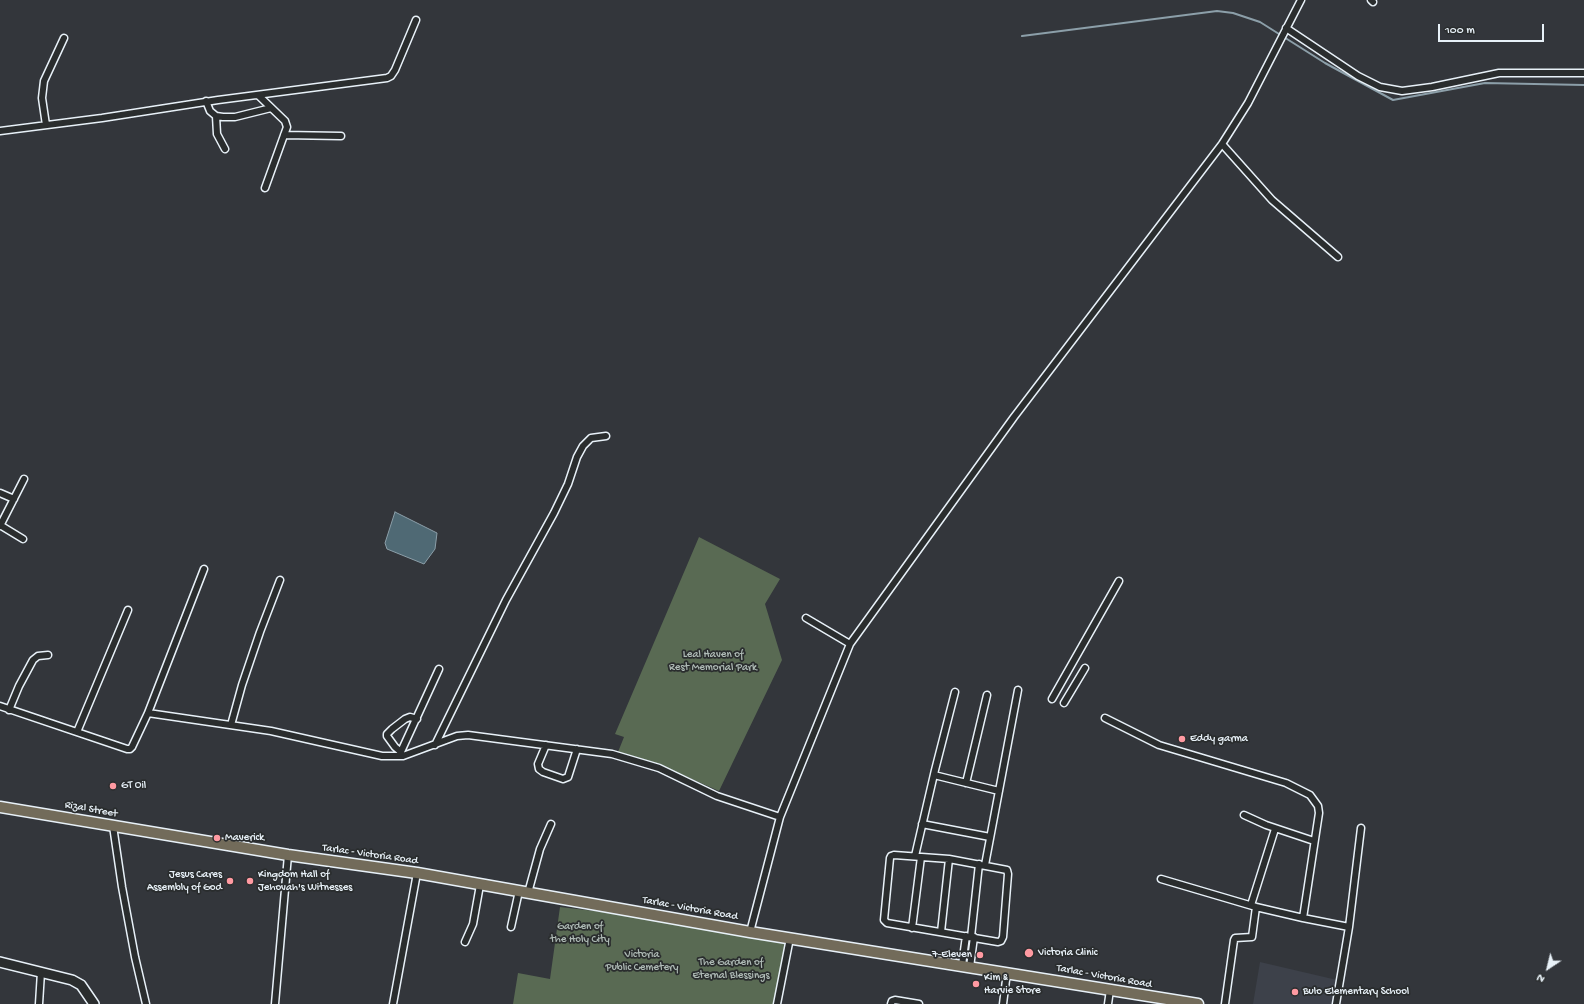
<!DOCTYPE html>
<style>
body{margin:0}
#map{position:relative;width:1584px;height:1004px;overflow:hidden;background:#33363b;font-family:"Gochi Hand",sans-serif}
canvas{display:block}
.north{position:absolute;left:1528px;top:948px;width:40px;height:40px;-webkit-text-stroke:3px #2a2d2e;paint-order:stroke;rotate:215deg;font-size:11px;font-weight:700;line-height:16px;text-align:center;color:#e8f1f8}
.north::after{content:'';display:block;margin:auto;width:14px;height:18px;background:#e8f1f8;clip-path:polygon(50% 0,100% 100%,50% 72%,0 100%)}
.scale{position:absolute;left:1438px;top:24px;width:106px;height:18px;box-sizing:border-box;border:2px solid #e8f1f8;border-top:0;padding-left:5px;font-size:12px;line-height:14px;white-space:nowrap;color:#e8f1f8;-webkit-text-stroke:3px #2a2d2e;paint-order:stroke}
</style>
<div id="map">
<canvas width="1584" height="1004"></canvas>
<div class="north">N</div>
<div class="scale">100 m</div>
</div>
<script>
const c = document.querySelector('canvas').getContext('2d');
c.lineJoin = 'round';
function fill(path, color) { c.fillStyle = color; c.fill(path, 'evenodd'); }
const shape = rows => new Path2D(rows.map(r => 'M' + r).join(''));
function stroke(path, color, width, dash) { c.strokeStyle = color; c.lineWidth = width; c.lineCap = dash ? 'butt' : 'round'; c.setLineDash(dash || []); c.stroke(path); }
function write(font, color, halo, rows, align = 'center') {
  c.font = font + ' "Gochi Hand",sans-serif'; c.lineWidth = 3.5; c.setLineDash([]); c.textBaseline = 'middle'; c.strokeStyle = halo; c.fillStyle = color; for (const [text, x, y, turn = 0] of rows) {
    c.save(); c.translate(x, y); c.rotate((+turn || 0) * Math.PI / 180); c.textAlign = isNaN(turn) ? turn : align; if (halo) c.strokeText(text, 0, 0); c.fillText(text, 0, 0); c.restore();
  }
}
const built = shape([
 [1260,962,1337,980,1334,1004,1253,1004]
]);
const green = shape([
 [699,537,780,579,765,604,782,660,719,791,660,765,618,752,624,737,615,734],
 [560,907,612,913,788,944,776,1004,513,1004,518,973,550,979]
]);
const water = shape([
 [395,512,437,533,435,549,424,564,387,549,385,543,395,512]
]);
const stream = shape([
 [1022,36,1217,11,1233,13,1260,22,1325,63,1393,100,1485,83,1584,85]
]);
const minor = shape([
 [1371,0,1373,2],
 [1286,28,1358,76,1380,87,1402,91,1432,87,1499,73,1584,73],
 [258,95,285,121,287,127,265,188],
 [206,101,210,111,216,116,223,117,235,117,271,108],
 [216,116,217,134,225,149],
 [46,125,42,98,44,81,64,38],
 [0,131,102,118,218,100,387,78,391,76,395,70,416,20],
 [284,135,341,136],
 [1222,144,1272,200,1338,257],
 [0,493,14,499],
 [0,525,23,539],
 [0,526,24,479],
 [806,618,850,644],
 [1052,699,1119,581],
 [1064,703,1085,668],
 [0,706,127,749,130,749,132,747,148,713,271,731,382,756,403,756,457,736,468,735,612,754,659,768,717,796,780,817],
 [9,710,19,686,33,660,38,656,48,655],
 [148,713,204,569],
 [1105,718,1159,745,1286,783,1310,795,1318,806,1319,813,1303,918],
 [231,725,242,685,260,632,280,580],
 [77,732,128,610],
 [435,745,506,600,554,513,568,484,577,457,583,446,591,438,606,436],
 [546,745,538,764,539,769,543,772,563,779,568,777,577,749],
 [401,752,395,747,387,736,387,734,392,729,405,719,410,717,417,719],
 [399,756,439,669],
 [934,775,999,791],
 [966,783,987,695],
 [1244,815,1266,825,1314,841],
 [922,824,990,837],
 [113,826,122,887,135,957,146,1004],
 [894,855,949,859,1007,870,1008,874,1003,937,1001,941,998,942,887,923,884,920,890,858,891,856,894,855],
 [915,856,935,770,955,692],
 [985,865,1018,690],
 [1161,879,1256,907,1303,918,1349,927],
 [528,893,540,849,551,824],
 [1251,905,1275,829],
 [511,927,519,891],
 [912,928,921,857],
 [750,932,780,817,850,644,1014,417,1222,144,1248,103,1301,0],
 [941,932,949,859],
 [971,937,979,864],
 [465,942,473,924,480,885],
 [962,965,966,936],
 [970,967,974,937],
 [39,1004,41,972],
 [275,1004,288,855],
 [393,1004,417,873],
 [777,1004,790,938],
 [891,1004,892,1001,895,1000,919,1004],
 [1003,1004,1007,972],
 [1108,1004,1110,990],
 [1225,1004,1234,940,1235,938,1252,937,1256,907],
 [1336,1004,1349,927,1361,828]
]);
const secondary = shape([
 [0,962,72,980,81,985,94,1004]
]);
const primary = shape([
 [0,807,288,855,417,873,750,932,1198,1004]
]);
const markers = [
 [1182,739,4,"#ff9aa2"],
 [113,786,4,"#ff9aa2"],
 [217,838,4,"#ff9aa2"],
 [230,881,4,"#ff9aa2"],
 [250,881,4,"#ff9aa2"],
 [1029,953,5,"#ff9aa2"],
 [980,955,4,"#ff9aa2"],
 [976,984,4,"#ff9aa2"],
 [1295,992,4,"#ff9aa2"]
];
const parkNames = [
 ["Leal Haven of",713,655],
 ["Rest Memorial Park",713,668],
 ["Garden of",580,927],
 ["the Holy City",580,940],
 ["Victoria",642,955],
 ["Public Cemetery",642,968],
 ["The Garden of",731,963],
 ["Eternal Blessings",731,976]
];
const poiNames = [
 ["Eddy garma",1190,739],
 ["GT Oil",121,786],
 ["Maverick",225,838],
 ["Jesus Cares",222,875,"right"],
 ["Assembly of God",222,888,"right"],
 ["Kingdom Hall of",258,875],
 ["Jehovah's Witnesses",258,888],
 ["Victoria Clinic",1038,953],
 ["7-Eleven",972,955,"right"],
 ["Kim &",984,978],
 ["Harvie Store",984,991],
 ["Bulo Elementary School",1303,992]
];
const streetNames = [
 ["Rizal Street",91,810,10],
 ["Tarlac - Victoria Road",370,855,8],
 ["Tarlac - Victoria Road",690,909,10],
 ["Tarlac - Victoria Road",1104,977,10]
];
fill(built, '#3d414a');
fill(green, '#596a53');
fill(water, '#4f6974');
stroke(water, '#8c9fa9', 1);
stroke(stream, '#8c9fa9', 2);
stroke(minor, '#e8f1f8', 9);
stroke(secondary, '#e8f1f8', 12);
stroke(primary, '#e8f1f8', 13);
stroke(minor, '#2a2d2e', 6);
stroke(secondary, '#2a2d2e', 9);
stroke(primary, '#726b5a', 10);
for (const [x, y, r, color] of markers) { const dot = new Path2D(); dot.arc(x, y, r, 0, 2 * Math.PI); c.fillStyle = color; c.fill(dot); stroke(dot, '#2a2d2e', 1.5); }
write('11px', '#afbbb6', '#2a2d2e', parkNames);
write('11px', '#e8f1f8', '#2a2d2e', poiNames, 'left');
write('11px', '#e8f1f8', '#2a2d2e', streetNames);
</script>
